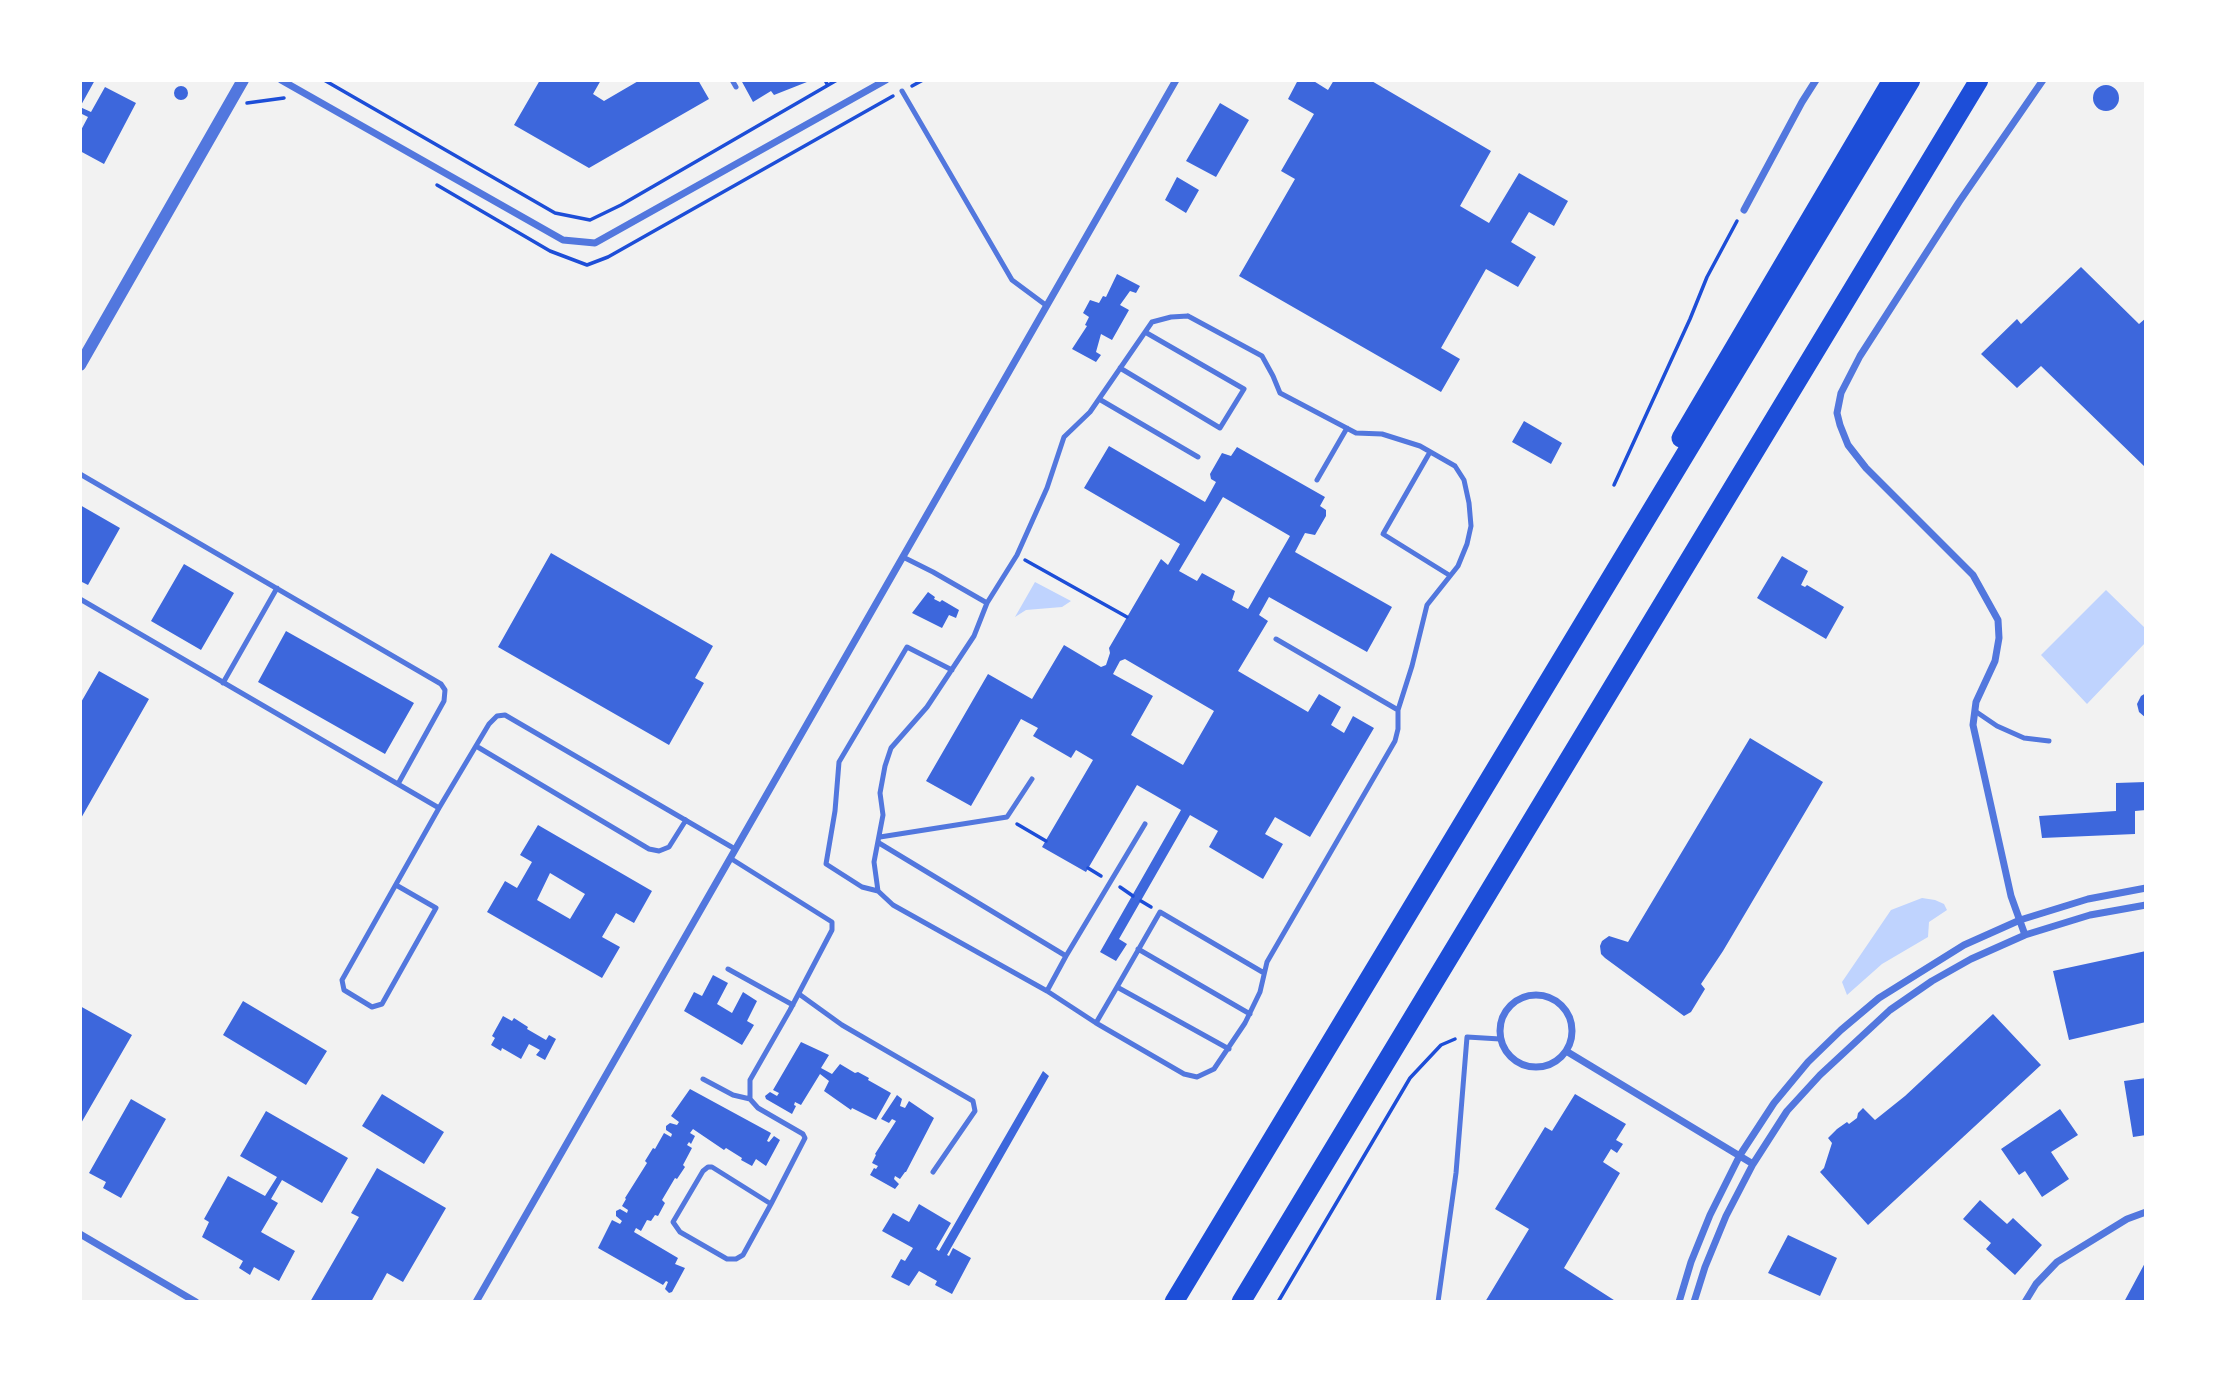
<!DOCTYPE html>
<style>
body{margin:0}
#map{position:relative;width:2226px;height:1382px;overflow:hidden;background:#f2f2f2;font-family:Helvetica,sans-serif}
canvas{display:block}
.frame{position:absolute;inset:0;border:82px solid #fff;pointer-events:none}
</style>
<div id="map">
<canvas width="2226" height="1382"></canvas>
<div class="frame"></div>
</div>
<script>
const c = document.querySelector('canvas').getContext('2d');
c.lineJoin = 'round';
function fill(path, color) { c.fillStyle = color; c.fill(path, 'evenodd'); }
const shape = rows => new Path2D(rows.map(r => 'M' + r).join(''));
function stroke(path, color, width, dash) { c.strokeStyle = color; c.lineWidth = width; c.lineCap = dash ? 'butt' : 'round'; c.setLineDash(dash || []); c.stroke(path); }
const water = shape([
 [1035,582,1071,601,1062,607,1026,610,1015,617],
 [2106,590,2145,628,2145,643,2087,704,2041,655],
 [1922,898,1935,900,1944,904,1947,910,1929,922,1928,937,1882,964,1847,995,1842,982,1891,910]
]);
const building = shape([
 [80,80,95,80,80,107],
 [540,80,601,80,593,94,604,101,640,80,698,80,709,99,589,168,514,125],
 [741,80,812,80,774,95,771,91,753,102],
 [1298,80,1312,80,1328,90,1334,80,1370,80,1491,151,1460,206,1489,223,1519,173,1568,201,1554,226,1529,212,1511,242,1536,257,1518,287,1486,269,1441,348,1460,359,1441,392,1239,276,1295,179,1281,171,1314,114,1288,99],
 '2093 98a13 13 0 1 1 26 0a13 13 0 1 1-26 0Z',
 '174 93a7 7 0 1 1 14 0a7 7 0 1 1-14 0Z',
 [105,87,136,103,104,164,80,151,80,132,88,117,80,113,80,107,91,112],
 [1220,103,1249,120,1216,177,1186,161],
 [1177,177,1199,190,1186,213,1165,200],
 [2081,267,2139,324,2146,318,2146,468,2041,366,2017,388,1981,354,2017,319,2021,324],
 [1117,274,1140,286,1136,293,1130,291,1120,305,1129,310,1112,340,1101,334,1096,352,1101,355,1096,362,1072,349,1087,326,1085,325,1089,317,1083,313,1090,300,1099,303,1103,296,1106,297],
 [1524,421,1562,443,1551,464,1512,442],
 [1109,446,1205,502,1216,482,1211,479,1210,474,1222,453,1231,456,1237,447,1325,497,1320,506,1326,510,1326,516,1315,535,1305,533,1295,552,1392,607,1367,652,1269,597,1259,615,1268,621,1238,671,1308,712,1319,694,1341,707,1331,725,1344,733,1353,716,1374,728,1310,837,1275,817,1265,834,1283,844,1263,879,1209,847,1218,831,1190,815,1119,939,1127,944,1116,961,1100,952,1181,810,1137,785,1086,872,1042,847,1093,760,1076,750,1071,758,1033,736,1038,728,1021,719,971,806,926,781,988,674,1032,699,1064,645,1101,667,1106,665,1110,653,1109,648,1161,559,1168,565,1180,544,1084,488],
 [1223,497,1290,536,1248,609,1232,600,1235,591,1202,573,1197,581,1179,571],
 [1125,659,1214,711,1183,765,1131,735,1153,696,1113,674,1120,661],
 [80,505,120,528,88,585,80,581],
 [551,553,713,646,695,678,704,683,669,745,498,647],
 [1782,556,1808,571,1801,585,1805,587,1807,585,1844,607,1826,639,1757,598],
 [184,564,234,593,201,650,151,621],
 [928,592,935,597,934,599,940,602,942,600,959,610,956,618,949,615,942,628,912,613],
 [286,631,414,703,385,754,258,682],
 [99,671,149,699,80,820,80,704],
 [2146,693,2146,718,2139,712,2137,704,2141,696],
 [1750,738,1823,782,1723,951,1701,984,1705,989,1691,1012,1684,1016,1605,958,1601,954,1600,946,1602,941,1609,936,1628,942],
 [2146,782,2146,810,2135,811,2135,834,2042,838,2039,816,2116,811,2116,783],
 [538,825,652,891,634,923,616,913,602,937,620,947,602,978,487,912,505,881,517,888,532,862,520,855],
 [550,873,585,894,570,919,537,900],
 [2146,951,2146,1022,2069,1040,2053,971],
 [713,975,728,983,717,1004,732,1013,743,992,757,1001,747,1021,754,1025,742,1045,684,1011,694,992,702,996],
 [243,1001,327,1051,306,1085,223,1035],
 [80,1006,132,1035,80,1125],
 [1993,1014,2041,1065,1868,1225,1820,1172,1824,1168,1832,1143,1828,1138,1837,1129,1847,1122,1849,1124,1857,1118,1858,1113,1863,1108,1875,1120,1905,1096],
 [503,1016,512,1021,514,1018,528,1027,527,1029,546,1040,549,1035,556,1039,545,1060,536,1055,540,1050,529,1044,521,1059,502,1048,501,1051,491,1045,495,1038,492,1036],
 [801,1042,829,1055,821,1068,832,1074,840,1064,855,1073,858,1072,869,1078,868,1080,891,1093,876,1120,852,1108,851,1110,824,1091,829,1081,820,1074,801,1105,795,1102,794,1105,796,1106,792,1114,766,1099,765,1096,770,1092,777,1096,779,1093,773,1090],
 [1043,1071,1049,1076,947,1255,949,1256,953,1248,971,1258,952,1294,935,1285,937,1281,919,1271,909,1286,891,1277,901,1259,905,1261,913,1248,882,1231,893,1213,909,1222,919,1204,951,1223,936,1249,939,1251],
 [2146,1078,2146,1135,2133,1137,2124,1081],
 [690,1089,771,1133,767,1141,769,1142,774,1136,780,1140,766,1166,756,1159,752,1166,741,1160,742,1158,726,1148,724,1150,693,1129,690,1133,695,1136,691,1144,689,1142,687,1145,692,1148,683,1165,685,1167,677,1179,675,1178,662,1200,665,1203,658,1216,655,1215,651,1221,647,1220,641,1231,636,1228,634,1232,678,1258,675,1264,685,1268,672,1292,669,1293,665,1289,668,1282,666,1281,663,1285,598,1248,612,1220,620,1224,622,1221,616,1216,616,1211,620,1209,627,1213,628,1210,622,1206,626,1199,625,1198,647,1163,645,1161,653,1148,655,1149,664,1133,671,1137,672,1134,666,1130,666,1126,670,1123,677,1125,679,1122,671,1116],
 [382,1094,444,1132,424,1164,362,1126],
 [1575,1094,1626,1124,1616,1140,1623,1144,1617,1153,1611,1149,1603,1162,1620,1173,1564,1268,1617,1302,1485,1302,1529,1229,1495,1209,1545,1127,1552,1131],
 [897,1095,902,1099,900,1106,905,1108,909,1101,934,1118,906,1172,905,1172,900,1179,895,1176,894,1179,899,1184,895,1189,870,1175,874,1168,876,1169,878,1166,872,1163,876,1155,875,1154,896,1121,892,1119,889,1123,881,1119],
 [131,1099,166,1119,121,1198,103,1188,106,1182,89,1173],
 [2060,1109,2078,1135,2051,1152,2069,1179,2042,1197,2025,1171,2019,1175,2001,1149],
 [266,1111,348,1158,322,1203,282,1180,271,1199,278,1203,261,1232,295,1251,279,1281,254,1267,250,1275,239,1268,243,1261,202,1237,209,1222,204,1219,228,1176,265,1196,277,1177,240,1156],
 [377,1168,446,1208,403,1282,387,1273,371,1302,310,1302,359,1217,351,1213],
 [1980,1200,2007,1224,2013,1218,2042,1245,2015,1275,1986,1249,1991,1243,1963,1219],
 [1788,1235,1837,1258,1820,1296,1768,1273],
 [2146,1261,2146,1302,2124,1302]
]);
const path = shape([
 [324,80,555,213,590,220,621,205,837,80],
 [825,80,827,84],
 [912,86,923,80],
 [247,103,284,98],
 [437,185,550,251,587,265,608,257,893,96],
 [1614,485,1690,319,1707,277,1737,221],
 [1025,560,1127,617],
 [1017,824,1046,841],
 [1088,868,1101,876],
 [1120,887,1133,896],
 [1141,901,1151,907],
 [1278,1302,1410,1078,1441,1045,1455,1039]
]);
const service = shape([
 [732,80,736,87],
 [902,91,1012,280,1047,306],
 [1188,316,1262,356,1273,376,1280,393,1356,433,1382,434,1420,446,1455,466,1464,480,1469,503,1471,526,1467,544,1458,566,1427,605,1412,666,1398,710,1398,729,1395,741,1267,962,1260,992,1245,1023,1214,1069,1197,1077,1184,1074,1096,1023,1047,991,893,905,878,891,874,862,883,815,880,793,885,766,891,748,927,707,974,636,987,603,1017,555,1047,488,1064,437,1090,412,1152,322,1171,317,1188,316],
 [1120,368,1220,428,1244,389,1145,332],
 [1099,399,1198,457],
 [1430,452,1383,534,1449,575],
 [80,474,441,684,445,690,444,701,398,784],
 [1317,480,1347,428],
 [903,557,933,572,987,603],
 [80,599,439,808,489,724,497,716,505,715,735,849],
 [1276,639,1398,710],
 [223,683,277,588],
 [1975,711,1997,726,2024,738,2049,741],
 [476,746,649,849,659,851,669,847,686,820],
 [880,837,1007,817,1032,779],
 [879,843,1066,956,1047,991],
 [730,858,832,922,832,930,790,1010,750,1080,750,1099,758,1108,803,1134,805,1138,771,1204,743,1255,736,1259,727,1259,680,1232,673,1222,703,1171,708,1167,712,1167,771,1204],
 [396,885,436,908,382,1004,372,1007,344,990,342,980,439,808],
 [878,891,862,887,826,864,835,811,839,762,907,647,952,670],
 [1138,949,1250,1014],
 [1066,956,1145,824],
 [728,969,793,1005],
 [799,994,842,1025,973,1101,975,1111,933,1172],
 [1096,1023,1117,987],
 [1229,1049,1117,987,1160,912,1264,973],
 [703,1079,733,1095,750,1099],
 [1438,1302,1456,1173,1467,1037,1500,1039]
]);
const minor = shape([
 [281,80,563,240,595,243,886,80],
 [1744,210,1802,102,1816,80],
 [2025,935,2011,896,1973,725,1976,702,1995,661,1999,638,1998,620,1973,575,1866,468,1848,445,1840,425,1837,413,1841,393,1860,356,1959,202,2043,80],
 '1500 1031a36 36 0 1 1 72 0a36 36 0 1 1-72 0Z',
 [1566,1051,1753,1164],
 [80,1234,196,1302],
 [476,1302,1176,80],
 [1679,1302,1691,1262,1710,1215,1740,1155,1774,1103,1808,1062,1841,1030,1879,998,1964,945,2020,920,2088,899,2146,888],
 [1694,1302,1705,1267,1726,1216,1753,1164,1787,1111,1820,1075,1890,1010,1932,981,1971,959,2025,935,2090,915,2146,905],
 [2025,1302,2036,1284,2057,1262,2127,1219,2146,1212]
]);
const tertiary = shape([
 [80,365,243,80]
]);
const motorway = shape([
 [1681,438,1892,80],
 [1174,1302,1911,80],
 [1241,1302,1979,80]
]);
fill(water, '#bfd3fe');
fill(building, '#3d67dc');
stroke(path, '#1d4ed8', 3.5);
stroke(service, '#5277de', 5);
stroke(minor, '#5277de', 7);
stroke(tertiary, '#5277de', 12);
stroke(motorway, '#1d4ed8', 19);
</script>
